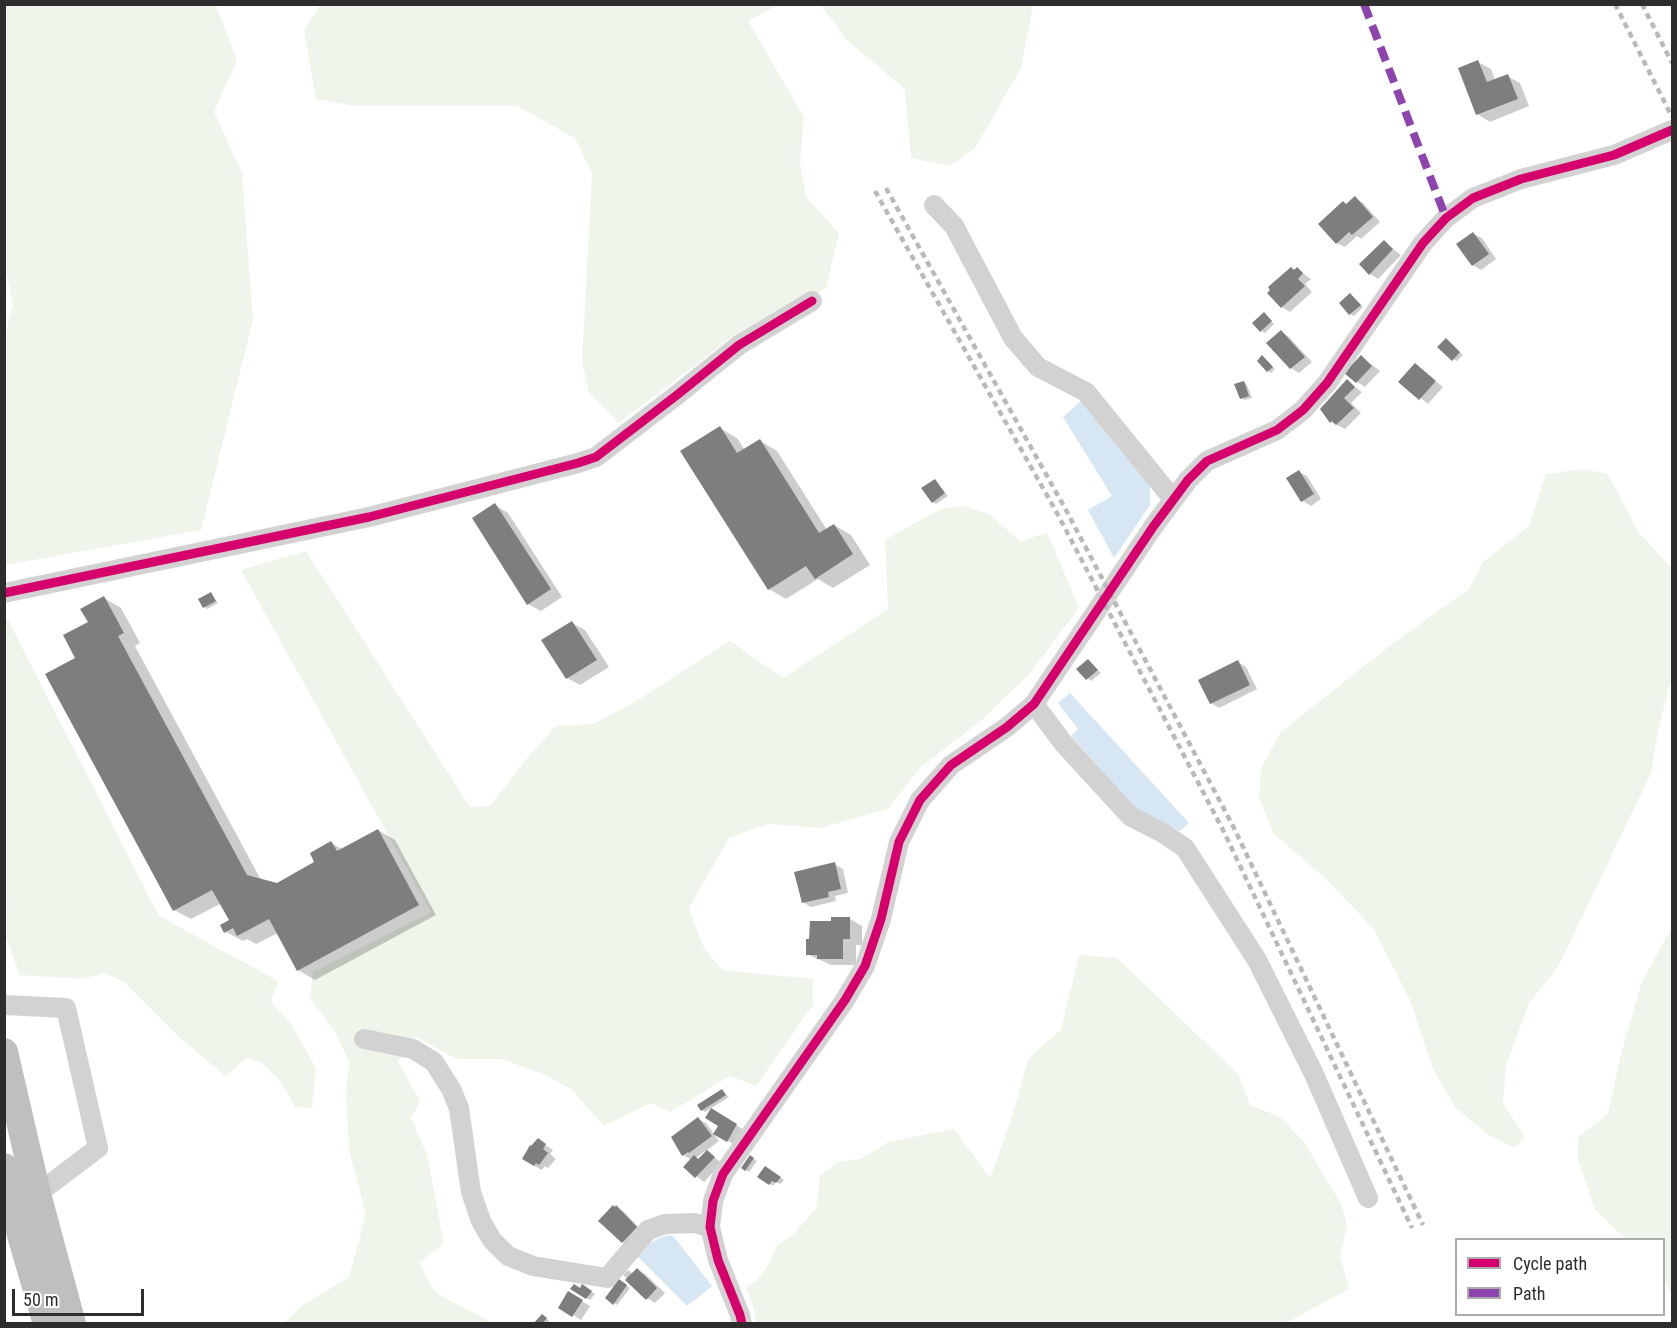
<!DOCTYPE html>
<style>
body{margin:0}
#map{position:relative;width:1677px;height:1328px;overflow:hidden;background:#fff;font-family:"Roboto Condensed",sans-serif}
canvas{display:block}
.frame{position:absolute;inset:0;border:6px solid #2d2d2d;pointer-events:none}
.legend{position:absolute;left:1455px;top:1238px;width:210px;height:78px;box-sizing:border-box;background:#fff;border:2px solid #ababab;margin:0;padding:8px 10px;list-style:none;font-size:18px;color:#2d2d2d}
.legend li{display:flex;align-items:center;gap:12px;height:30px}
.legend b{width:30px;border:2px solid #ababab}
.scale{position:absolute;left:12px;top:1289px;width:132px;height:27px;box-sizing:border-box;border:3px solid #2d2d2d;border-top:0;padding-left:8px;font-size:18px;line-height:21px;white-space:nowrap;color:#2d2d2d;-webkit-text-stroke:4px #fff;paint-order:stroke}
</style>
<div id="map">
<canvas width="1677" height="1328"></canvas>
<div class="frame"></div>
<ul class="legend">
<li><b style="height:8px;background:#d6006c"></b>Cycle path</li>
<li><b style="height:8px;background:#8e44ad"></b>Path</li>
</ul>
<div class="scale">50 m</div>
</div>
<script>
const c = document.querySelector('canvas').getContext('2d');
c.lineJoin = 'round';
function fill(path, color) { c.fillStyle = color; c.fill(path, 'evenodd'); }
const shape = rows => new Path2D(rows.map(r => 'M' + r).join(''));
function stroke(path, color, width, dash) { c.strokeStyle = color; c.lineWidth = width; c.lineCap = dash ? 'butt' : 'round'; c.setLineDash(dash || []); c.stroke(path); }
const green = shape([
 [5,4,216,5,237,60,214,112,242,173,253,320,201,530,5,565,4,330,7,329,13,304,4,263],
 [320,5,778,5,748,21,804,117,800,162,806,197,839,233,826,288,728,340,619,423,589,393,582,361,592,173,575,138,517,106,355,106,316,99,304,31],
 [821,5,1033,5,1021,68,975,148,949,166,911,158,905,89,847,40],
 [1583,469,1608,474,1637,530,1672,569,1672,676,1658,730,1651,773,1558,967,1529,1003,1506,1066,1503,1103,1525,1137,1514,1148,1489,1135,1455,1107,1432,1067,1410,1000,1373,928,1326,879,1273,833,1259,797,1261,768,1281,732,1392,644,1469,589,1483,562,1529,526,1546,474],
 [963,506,989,514,1021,542,1047,532,1079,608,1029,674,983,719,921,767,888,809,820,828,768,824,729,838,689,908,703,946,722,970,813,979,813,1005,756,1086,730,1076,670,1112,651,1103,604,1126,571,1089,543,1074,502,1059,457,1059,416,1037,398,1061,420,1101,411,1118,427,1155,444,1243,419,1263,436,1293,493,1323,283,1324,303,1305,349,1277,366,1214,349,1150,346,1094,349,1062,336,1033,310,998,313,972,431,912,241,570,306,551,470,807,490,806,529,756,556,726,594,724,638,700,730,641,783,678,888,609,885,540,940,509],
 [5,614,159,916,278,981,271,1002,290,1022,316,1068,312,1108,295,1107,282,1083,261,1062,247,1058,225,1076,178,1036,124,982,104,973,83,979,20,975,4,931,7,902,4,897],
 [1672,928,1672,1294,1664,1281,1664,1240,1626,1239,1595,1210,1578,1159,1578,1137,1608,1114,1620,1058,1642,981],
 [1079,955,1117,958,1239,1075,1250,1105,1280,1117,1304,1142,1342,1205,1347,1227,1340,1256,1349,1289,1286,1323,756,1323,754,1309,746,1288,757,1280,770,1262,777,1246,794,1234,816,1208,819,1189,819,1176,840,1161,861,1159,888,1142,954,1129,990,1178,1013,1114,1028,1061,1038,1049,1061,1030]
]);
const water = shape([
 [1082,400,1150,483,1150,505,1114,558,1088,510,1112,496,1063,417],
 [1070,693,1189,823,1180,831,1138,811,1071,736,1078,729,1058,703],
 [670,1235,674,1237,712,1286,687,1306,638,1257,650,1243,662,1237]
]);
const shadow = shape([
 [1478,62,1491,69,1495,80,1507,76,1520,83,1529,106,1490,122,1477,114],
 [1355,198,1363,203,1380,222,1361,239,1357,236,1345,247,1337,243,1347,205],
 [1473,234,1482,238,1496,259,1481,270,1473,265],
 [1384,242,1401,255,1378,279,1370,274,1361,264],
 [1297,269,1311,279,1305,284,1312,292,1290,312,1282,307,1295,271],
 [1350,295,1363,307,1354,316,1350,314],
 [1267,316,1274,324,1265,333,1261,331],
 [1281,332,1289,337,1312,362,1299,373,1291,368,1268,343],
 [1449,342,1463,355,1457,361,1453,359],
 [1263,357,1275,369,1271,373,1268,371],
 [1362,357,1380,371,1365,387,1357,382],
 [1415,365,1443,387,1428,404,1400,382],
 [1347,381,1362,392,1351,403,1361,413,1345,429,1331,422],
 [1244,382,1247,385,1252,398,1245,400,1241,398],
 [720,428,737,438,745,450,760,441,777,451,827,530,834,525,851,535,870,565,833,588,818,579,786,599,769,589],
 [1299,472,1307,476,1321,499,1311,506,1303,501,1288,479],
 [935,481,948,496,936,504,933,502],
 [495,505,508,513,562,597,541,611,528,604],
 [211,594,218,603,207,609,204,606],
 [104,598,121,608,140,643,135,646,261,880,277,884,316,863,331,843,342,849,378,830,395,840,436,915,315,980,298,970,278,933,256,944,247,939,243,941,226,932,231,920,222,903,191,919,174,910,77,658,90,622],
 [572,623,585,630,609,667,580,685,567,678],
 [1088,661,1101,673,1091,681,1078,669],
 [1238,662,1246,667,1257,689,1219,708,1211,703],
 [834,864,843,869,848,893,835,896,836,901,811,907,803,902],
 [850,919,862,926,862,945,856,945,856,965,831,965,807,954,832,923],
 [722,1091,729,1097,705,1112,702,1110],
 [712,1110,744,1130,735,1145,715,1133,720,1125],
 [698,1119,706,1123,719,1141,706,1151,722,1163,704,1182,685,1167,692,1160,683,1155],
 [705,1151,706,1153,699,1160,696,1158],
 [538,1140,553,1150,550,1154,556,1159,548,1168,545,1166,542,1170,540,1169,531,1164],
 [751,1157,757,1161,749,1172,743,1168],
 [769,1170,784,1180,780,1184,776,1182,773,1186,760,1177],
 [616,1207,624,1212,644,1233,631,1247,623,1242],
 [628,1270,633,1274,637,1270,645,1274,665,1293,655,1303,647,1298,623,1275],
 [623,1283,630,1288,617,1305,614,1303],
 [583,1286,595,1294,590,1300,573,1288,580,1290],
 [569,1293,590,1306,581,1320,560,1307],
 [546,1318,549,1321,547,1324,537,1324]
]);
const building = shape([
 [1478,60,1487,82,1508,74,1518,99,1476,115,1458,68],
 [1355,196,1373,217,1352,235,1349,232,1336,244,1318,224,1343,201,1346,204],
 [1473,232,1489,254,1472,266,1456,244],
 [1384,240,1393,249,1369,275,1359,264],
 [1291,267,1294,270,1297,267,1303,273,1298,279,1305,286,1281,308,1267,293,1270,290,1268,287],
 [1350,293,1361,305,1349,315,1339,303],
 [1264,312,1272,321,1260,332,1252,323],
 [1281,330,1305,357,1290,369,1266,343],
 [1446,338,1460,352,1452,361,1437,347],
 [1262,355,1273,367,1267,372,1257,361],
 [1361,355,1372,366,1356,383,1344,373],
 [1415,363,1436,381,1419,400,1398,382],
 [1347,379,1355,387,1344,398,1354,408,1336,425,1332,421,1330,423,1320,409],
 [1244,381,1249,396,1240,399,1234,384],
 [720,426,737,453,760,439,819,533,834,524,853,554,815,579,806,566,768,590,680,451],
 [1299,470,1314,494,1301,502,1286,478],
 [935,479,945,493,932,503,921,488],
 [495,503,551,589,527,605,472,518],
 [211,592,216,601,203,608,198,599],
 [104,596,124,633,118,636,247,875,277,883,314,862,310,853,331,841,337,851,378,829,419,905,297,971,269,919,237,936,233,928,224,933,220,925,229,920,212,890,173,911,45,674,75,658,63,635,88,622,80,609],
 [572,621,597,660,566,679,541,640],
 [1088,659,1098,670,1086,680,1076,669],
 [1238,660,1250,685,1210,704,1198,680],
 [835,862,841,889,828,892,829,897,802,903,794,872],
 [831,917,850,917,850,939,843,939,843,959,817,959,817,955,806,955,806,939,809,939,810,921,831,921],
 [722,1089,726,1095,701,1111,697,1105],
 [711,1108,737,1124,727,1142,713,1134,718,1126,705,1118],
 [698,1117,712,1136,689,1153,688,1152,682,1156,671,1137],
 [538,1138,546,1144,543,1149,548,1153,539,1165,536,1163,534,1166,522,1159,530,1145,531,1146],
 [707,1150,715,1157,695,1178,683,1167,694,1155,698,1159],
 [750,1155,754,1158,745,1171,741,1168],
 [765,1166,781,1177,776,1183,772,1181,769,1185,757,1177],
 [613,1205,615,1207,616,1205,637,1227,622,1243,598,1221],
 [637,1268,657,1288,646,1300,625,1280],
 [619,1279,627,1285,613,1305,605,1298],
 [574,1284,580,1288,582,1284,592,1291,586,1299,570,1289],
 [568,1291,583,1300,572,1317,558,1308],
 [542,1314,547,1318,542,1324,533,1324]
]);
const minor = shape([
 [934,205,954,226,1013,338,1038,367,1086,392,1173,499],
 [4,593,369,517,578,463,596,457,677,395,739,345,812,301],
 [1034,704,1064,744,1130,816,1163,833,1185,848,1257,960,1313,1072,1368,1198],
 [4,1005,66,1008,98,1148,37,1194],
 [364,1039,413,1049,434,1062,451,1089,459,1108,471,1192,481,1221,492,1240,508,1256,533,1266,607,1278,648,1230,665,1224,694,1223,710,1227],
 [742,1324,740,1315,718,1260,710,1227,713,1201,723,1174,845,1000,865,966,881,919,899,842,920,800,951,765,1007,727,1034,704,1153,527,1188,480,1207,461,1277,430,1303,410,1327,383,1423,243,1446,218,1473,198,1521,179,1614,155,1672,130]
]);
const highway = shape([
 [4,1052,37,1194,72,1324],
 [4,1167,21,1235,47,1324]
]);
const rail = shape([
 [1615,4,1672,117],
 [1642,4,1672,63],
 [886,188,1066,510,1234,828,1423,1225],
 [875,191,1057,513,1224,832,1412,1228]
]);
const quiet = shape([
 [1364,4,1446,218]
]);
const cycleway = shape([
 [4,593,369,517,578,463,596,457,677,395,739,345,812,301],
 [742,1324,740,1315,718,1260,710,1227,713,1201,723,1174,845,1000,865,966,881,919,899,842,920,800,951,765,1007,727,1034,704,1153,527,1188,480,1207,461,1277,430,1303,410,1327,383,1423,243,1446,218,1473,198,1521,179,1614,155,1672,130]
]);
fill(green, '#eff5ea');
fill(water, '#d6e6f2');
fill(shadow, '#0003');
fill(building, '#7e7e7e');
stroke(minor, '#d2d2d2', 20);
stroke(highway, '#bfbfbf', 28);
stroke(rail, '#b9b9b9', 4.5, [6, 4.5]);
stroke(quiet, '#8e44ad', 8, [15, 8]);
stroke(cycleway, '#d6006c', 9);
</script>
